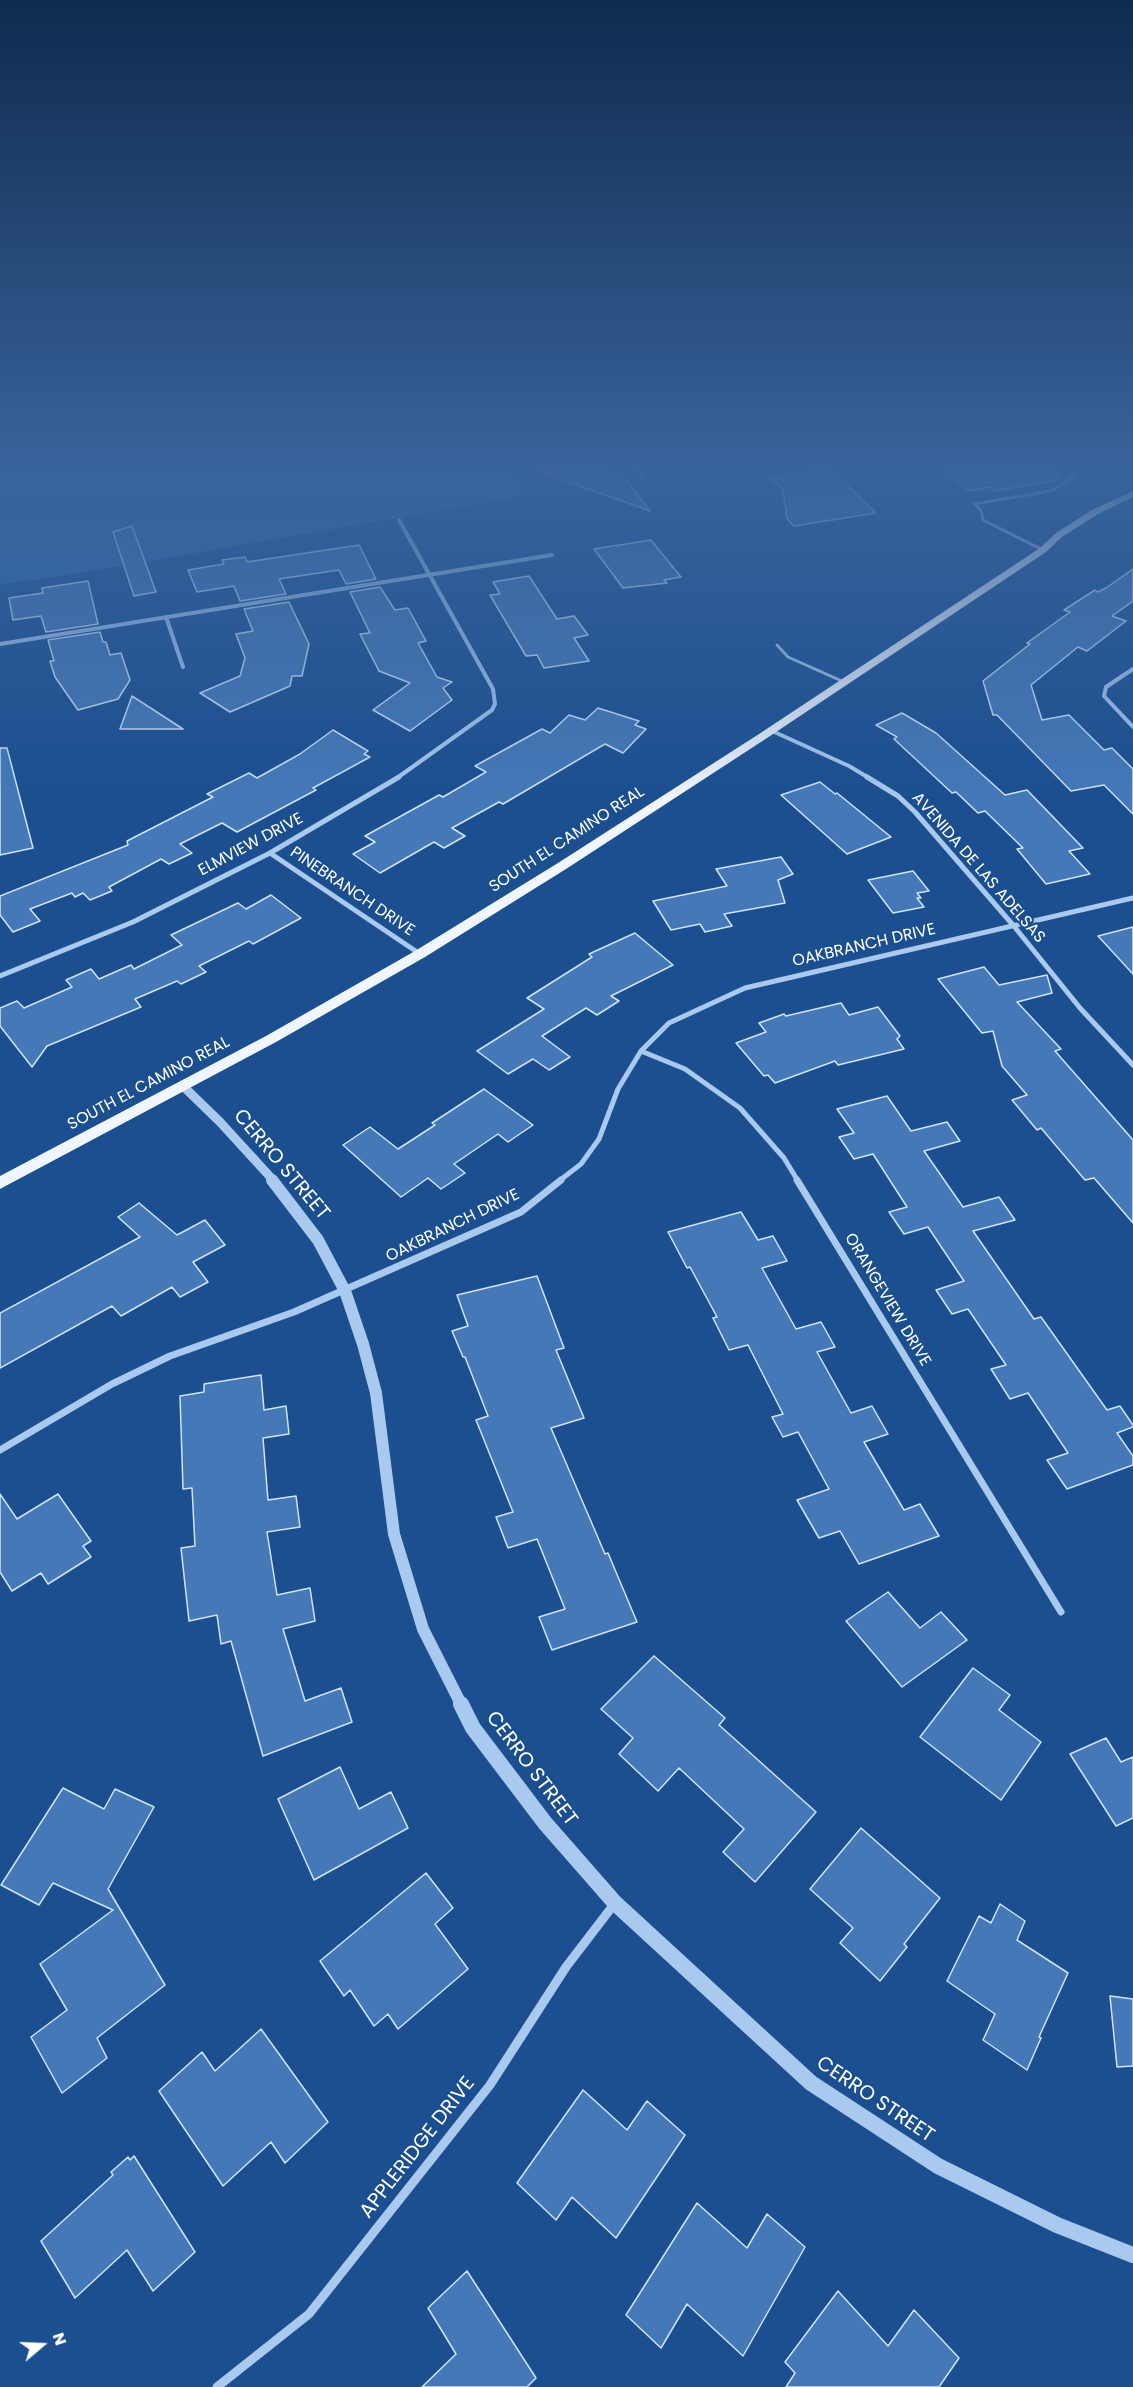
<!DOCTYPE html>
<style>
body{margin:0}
#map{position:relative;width:1133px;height:2387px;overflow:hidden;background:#1b4f8f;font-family:Poppins,sans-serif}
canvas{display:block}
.north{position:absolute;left:12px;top:2315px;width:60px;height:60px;-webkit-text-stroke:4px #1b4f8f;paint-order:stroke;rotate:71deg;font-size:16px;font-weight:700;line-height:24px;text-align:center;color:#fff}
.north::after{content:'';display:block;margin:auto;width:21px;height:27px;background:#fff;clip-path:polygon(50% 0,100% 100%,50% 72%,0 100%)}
</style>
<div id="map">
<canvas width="1133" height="2387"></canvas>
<div class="north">N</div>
</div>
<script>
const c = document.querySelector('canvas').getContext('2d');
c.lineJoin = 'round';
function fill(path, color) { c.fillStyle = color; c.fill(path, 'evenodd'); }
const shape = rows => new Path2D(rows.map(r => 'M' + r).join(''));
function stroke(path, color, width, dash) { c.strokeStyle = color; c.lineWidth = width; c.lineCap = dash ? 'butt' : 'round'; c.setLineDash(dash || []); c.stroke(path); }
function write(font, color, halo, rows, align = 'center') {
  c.font = font + ' Poppins,sans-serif'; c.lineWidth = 4.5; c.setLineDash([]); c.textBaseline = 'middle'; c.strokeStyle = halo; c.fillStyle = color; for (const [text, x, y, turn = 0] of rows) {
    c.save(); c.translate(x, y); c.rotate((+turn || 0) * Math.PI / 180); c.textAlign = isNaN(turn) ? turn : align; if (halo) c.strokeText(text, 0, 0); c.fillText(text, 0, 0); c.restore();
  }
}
const green = shape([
 [0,468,506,468,528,495,57,577,0,584]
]);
const building = shape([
 [539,468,598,468,624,477,650,511,538,471,539,468],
 [830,468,876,513,794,526,787,519,783,490,771,478,830,468],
 [941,468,1057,468,1058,480,995,491,991,487,968,491,941,468],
 [132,526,156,592,134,596,113,532,132,526],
 [651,540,681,577,664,580,667,583,623,588,594,549,651,540],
 [359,545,376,579,346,584,339,570,279,579,286,594,240,601,234,586,197,592,188,570,224,564,222,560,245,557,247,562,359,545],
 [1133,569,1133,601,1112,616,1126,621,1087,651,1078,647,1031,685,1042,720,1069,715,1104,750,1112,748,1133,769,1133,814,1104,785,1071,791,997,715,993,715,983,681,1030,644,1027,643,1070,612,1064,610,1095,590,1098,592,1106,588,1133,569],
 [529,576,557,619,574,616,588,635,574,638,589,661,544,668,537,655,526,656,490,595,500,594,493,582,529,576],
 [88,581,98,624,46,632,41,616,13,620,9,598,43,593,42,588,88,581],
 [380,587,395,610,408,608,426,641,418,643,437,677,452,682,443,688,452,700,410,731,373,710,410,683,379,671,360,634,370,633,350,592,380,587],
 [289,602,309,644,302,676,292,676,290,686,230,712,200,693,240,676,245,658,236,634,253,631,244,609,289,602],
 [100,632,103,642,106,642,110,655,121,653,130,680,118,699,78,710,55,677,50,661,54,661,48,640,100,632],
 [132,696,183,729,120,729,132,696],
 [598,708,639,721,635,725,646,729,623,753,605,744,503,804,499,802,452,828,465,836,444,848,434,842,380,873,353,854,375,842,365,836,439,795,443,797,486,772,475,766,542,729,550,733,569,715,585,720,598,708],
 [902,713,936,733,1005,795,1027,790,1083,848,1069,851,1090,874,1046,884,1017,849,1023,848,985,811,978,813,956,792,952,793,894,739,897,737,876,725,902,713],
 [333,730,368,751,364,754,370,757,313,788,316,790,237,832,222,823,180,844,192,853,169,864,161,859,109,887,112,891,90,900,83,893,75,897,72,893,30,909,40,921,13,932,0,915,0,896,128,845,127,841,213,797,207,794,249,773,257,778,300,754,333,730],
 [0,748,7,748,33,848,0,855,0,748],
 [820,782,835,794,837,793,891,837,847,854,781,795,820,782],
 [781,857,793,874,778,880,785,903,724,914,732,926,705,932,700,924,671,930,653,901,727,886,716,869,781,857],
 [913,871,929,891,917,893,921,898,917,898,924,907,893,913,868,880,913,871],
 [271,895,301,918,253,944,249,941,199,966,206,972,181,984,177,981,135,999,141,1007,47,1046,32,1067,0,1026,0,1008,17,1001,24,1008,72,987,66,980,91,969,99,979,131,965,134,969,182,945,171,935,238,903,246,909,271,895],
 [1133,927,1133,974,1098,936,1133,927],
 [635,933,673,965,611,996,619,1001,597,1015,586,1008,542,1036,570,1057,549,1070,533,1059,508,1074,477,1051,544,1009,527,998,592,957,589,954,635,933],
 [984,967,999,985,1047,975,1052,993,1017,1002,1061,1049,1055,1051,1133,1140,1133,1223,1094,1178,1085,1180,1041,1128,1037,1130,1012,1100,1027,1095,1002,1066,993,1031,982,1033,938,979,984,967],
 [841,1003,849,1015,878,1007,900,1036,897,1039,904,1049,838,1065,835,1061,775,1083,768,1075,764,1076,736,1043,766,1032,759,1023,784,1014,786,1016,841,1003],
 [484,1089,533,1125,508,1142,498,1134,454,1164,465,1173,441,1189,428,1178,401,1197,343,1145,370,1127,398,1149,435,1125,432,1123,484,1089],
 [887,1096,911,1131,947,1122,960,1141,924,1151,963,1207,999,1197,1015,1220,973,1231,1034,1319,1041,1317,1107,1410,1120,1406,1133,1425,1133,1427,1117,1433,1133,1456,1133,1465,1067,1489,1047,1460,1068,1453,1028,1393,1010,1399,991,1369,1006,1365,968,1309,952,1314,936,1290,964,1281,928,1227,904,1234,889,1212,907,1207,873,1154,854,1159,839,1137,854,1133,837,1109,887,1096],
 [139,1203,177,1235,205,1220,225,1245,193,1262,208,1282,180,1297,172,1287,121,1316,112,1306,0,1368,0,1313,140,1237,118,1217,139,1203],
 [741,1212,758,1240,773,1236,787,1261,762,1268,796,1329,821,1322,835,1347,817,1352,851,1413,872,1406,888,1434,864,1442,904,1510,920,1504,939,1536,859,1564,840,1531,819,1538,797,1500,829,1489,798,1432,783,1437,772,1417,783,1414,748,1345,729,1350,713,1318,717,1317,690,1267,687,1268,668,1232,741,1212],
 [537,1276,564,1348,556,1350,584,1418,551,1428,605,1554,608,1553,637,1622,552,1650,539,1617,565,1609,537,1539,508,1548,496,1517,513,1512,476,1420,488,1416,465,1357,463,1357,452,1331,468,1326,457,1295,537,1276],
 [261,1375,264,1410,286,1406,289,1434,263,1438,268,1500,296,1496,300,1527,267,1532,277,1595,310,1588,315,1621,283,1629,305,1701,341,1688,352,1722,263,1756,231,1641,221,1644,217,1615,189,1621,181,1548,195,1546,192,1488,183,1489,180,1396,204,1392,204,1384,261,1375],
 [0,1494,17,1519,58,1494,91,1541,83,1546,91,1557,48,1584,41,1573,12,1591,0,1572,0,1494],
 [888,1592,920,1628,941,1612,967,1640,902,1687,846,1621,888,1592],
 [654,1656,725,1718,719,1725,816,1812,755,1882,723,1852,744,1829,679,1768,658,1791,619,1754,633,1738,601,1709,654,1656],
 [973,1668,1010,1695,999,1710,1041,1742,1001,1800,920,1737,973,1668],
 [1106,1738,1121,1762,1133,1757,1133,1818,1116,1826,1070,1754,1106,1738],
 [340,1767,359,1809,391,1792,408,1828,314,1880,278,1799,340,1767],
 [63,1788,104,1809,115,1789,154,1807,108,1889,165,1985,97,2038,107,2058,62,2093,31,2037,67,2010,40,1964,113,1910,53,1883,39,1905,1,1885,63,1788],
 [861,1828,940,1898,904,1944,907,1947,880,1981,840,1943,853,1928,810,1889,861,1828],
 [426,1873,453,1908,435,1924,468,1969,398,2029,388,2014,374,2026,350,1990,344,1996,320,1961,426,1873],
 [1000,1904,1025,1921,1017,1940,1068,1973,1039,2037,1041,2038,1027,2070,983,2040,995,2014,947,1981,979,1916,991,1923,1000,1904],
 [1110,1996,1133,1999,1133,2066,1117,2067,1110,1996],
 [261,2029,328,2122,285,2163,271,2142,223,2186,159,2091,202,2052,215,2071,261,2029],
 [583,2090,627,2130,647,2101,685,2135,616,2238,572,2197,556,2220,517,2183,583,2090],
 [134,2156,195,2252,153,2291,127,2250,75,2298,41,2241,113,2175,111,2172,128,2157,130,2160,134,2156],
 [697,2203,747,2248,767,2214,805,2247,743,2356,687,2304,661,2348,626,2315,697,2203],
 [467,2271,536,2378,527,2387,422,2387,456,2354,428,2308,467,2271],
 [838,2291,888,2346,914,2310,959,2358,939,2387,786,2387,795,2373,785,2362,838,2291]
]);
const service = shape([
 [1043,550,983,520,981,510,974,504,1051,491,1075,476,1071,468],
 [777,645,788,657,844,682]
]);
const minorFar3 = shape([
 [635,468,643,478],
 [166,617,183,667],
 [0,644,552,555],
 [1133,669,1106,687,1104,696,1133,727],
 [770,730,849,766,869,778],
 [397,778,492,710,495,704,493,689,399,520]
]);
const minorFar2 = shape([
 [867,777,898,796,915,812,1013,925,1080,1008,1133,1065],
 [270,853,420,954],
 [0,976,133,922,270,853,399,777],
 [641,1051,685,1069,740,1108,784,1158,798,1181],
 [559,1181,581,1164,599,1139,618,1089,641,1051,669,1023,745,988,1133,898]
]);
const minorFar1 = shape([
 [797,1180,1061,1612],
 [0,1450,112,1384,170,1356,294,1312,521,1212,561,1180]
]);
const minor = shape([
 [217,2387,309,2314,490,2085,566,1967,615,1903]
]);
const tertiaryFar2 = shape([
 [183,1086,220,1122,274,1181]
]);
const tertiaryFar1 = shape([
 [272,1180,318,1240,345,1291,363,1344,376,1393,394,1534,423,1629,462,1706]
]);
const tertiary = shape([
 [461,1704,473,1728,545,1823,615,1903,811,2083,938,2166,1057,2225,1133,2255]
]);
const primary = shape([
 [1133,491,1133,497,1098,514,1062,537,1046,552,767,738,566,869,425,957,276,1042,0,1189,0,1176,266,1036,415,951,558,863,759,734,1040,548,1056,533,1092,510,1133,491]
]);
const streetNames = [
 ["SOUTH EL CAMINO REAL",567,840,-33],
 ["ELMVIEW DRIVE",251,845,-28],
 ["AVENIDA DE LAS ADELSAS",978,868,49],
 ["PINEBRANCH DRIVE",352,892,34],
 ["OAKBRANCH DRIVE",864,946,-13],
 ["SOUTH EL CAMINO REAL",149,1084,-28],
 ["OAKBRANCH DRIVE",453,1226,-26],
 ["ORANGEVIEW DRIVE",887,1300,59]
];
const nearStreetnames = [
 ["CERRO STREET",281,1165,50],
 ["CERRO STREET",531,1769,53],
 ["CERRO STREET",875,2100,34],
 ["APPLERIDGE DRIVE",418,2148,-52]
];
fill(green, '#2e69ad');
fill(building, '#4478b7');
stroke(building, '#cfe3fa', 1.5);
stroke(service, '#a9c9ee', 3);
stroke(minorFar3, '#a9c9ee', 4);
stroke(minorFar2, '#a9c9ee', 5);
stroke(minorFar1, '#a9c9ee', 7);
stroke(minor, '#a9c9ee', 9);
stroke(tertiaryFar2, '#a9c9ee', 9);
stroke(tertiaryFar1, '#a9c9ee', 12);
stroke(tertiary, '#a9c9ee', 16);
fill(primary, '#f0f6ff');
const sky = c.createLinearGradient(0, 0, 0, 802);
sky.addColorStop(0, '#0f2b4f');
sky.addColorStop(0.58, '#39639b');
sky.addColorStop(1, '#39639b00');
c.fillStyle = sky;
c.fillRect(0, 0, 1133, 802);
write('16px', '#fff', '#1b4f8f', streetNames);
write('20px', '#fff', '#1b4f8f', nearStreetnames);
</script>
